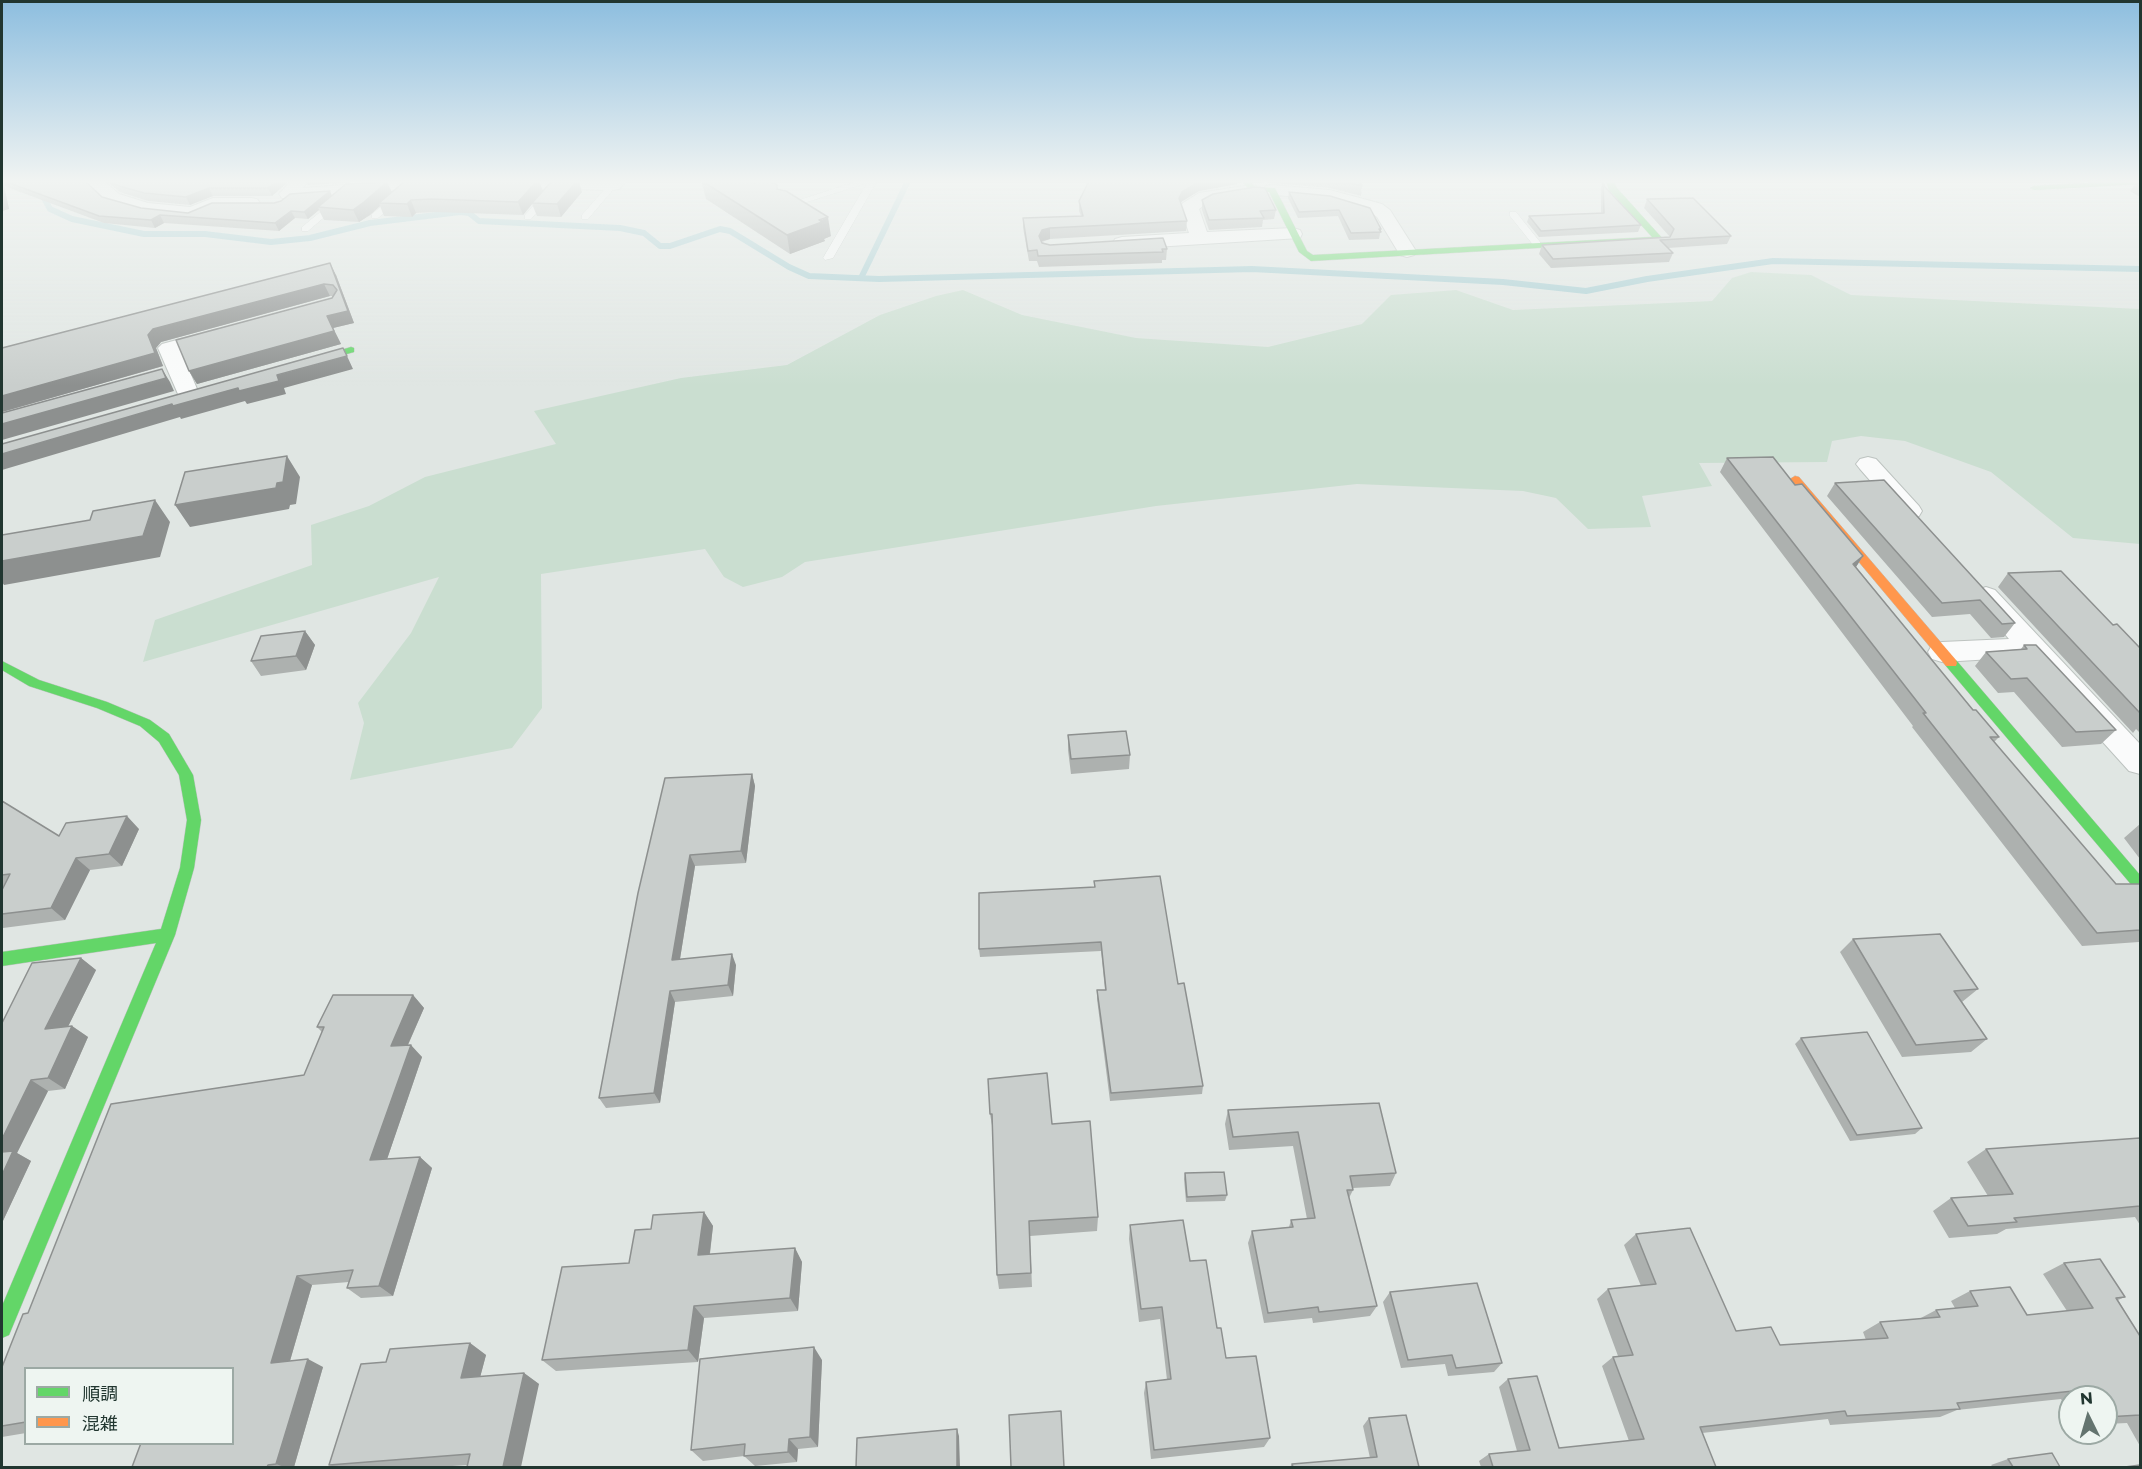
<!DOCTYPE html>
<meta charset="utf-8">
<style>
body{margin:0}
#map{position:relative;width:2142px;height:1469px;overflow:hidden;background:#e0e6e3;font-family:Montserrat,"Noto Sans JP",sans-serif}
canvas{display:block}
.frame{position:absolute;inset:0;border:3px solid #213630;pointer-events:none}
.legend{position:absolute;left:24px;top:1367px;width:210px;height:78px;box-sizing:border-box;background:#eef5f1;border:2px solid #9ca9a4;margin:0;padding:8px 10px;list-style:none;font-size:18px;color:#213630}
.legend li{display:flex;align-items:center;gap:12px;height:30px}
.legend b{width:30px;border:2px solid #9ca9a4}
.north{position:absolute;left:2058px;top:1385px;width:60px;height:60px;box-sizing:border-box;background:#eef5f1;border:2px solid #9ca9a4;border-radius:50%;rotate:355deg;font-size:16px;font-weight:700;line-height:24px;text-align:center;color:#213630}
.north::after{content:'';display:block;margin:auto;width:21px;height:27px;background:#64746f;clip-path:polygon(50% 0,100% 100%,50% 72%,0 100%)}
</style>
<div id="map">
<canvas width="2142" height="1469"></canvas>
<div class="frame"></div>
<ul class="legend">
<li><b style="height:8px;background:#63d668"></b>順調</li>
<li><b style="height:8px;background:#ff974d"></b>混雑</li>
</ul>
<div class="north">N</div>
</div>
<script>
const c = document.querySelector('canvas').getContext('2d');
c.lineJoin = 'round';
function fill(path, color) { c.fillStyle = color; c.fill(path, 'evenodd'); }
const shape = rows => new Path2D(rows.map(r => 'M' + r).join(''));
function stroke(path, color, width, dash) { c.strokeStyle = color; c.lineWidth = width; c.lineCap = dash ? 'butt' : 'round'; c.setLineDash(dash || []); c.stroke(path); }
const green = shape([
 [1751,272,1811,275,1851,295,2140,309,2140,544,2073,538,1991,472,1905,441,1861,436,1832,441,1827,462,1699,463,1712,486,1642,496,1651,527,1588,529,1556,498,1523,491,1357,484,1156,506,805,562,782,577,743,587,724,577,705,549,541,574,542,708,512,748,350,780,364,723,358,703,411,633,439,577,143,662,155,620,312,565,311,525,369,506,425,477,556,444,534,411,681,378,787,365,880,315,936,296,963,290,1022,315,1136,338,1268,347,1362,324,1391,295,1456,290,1513,310,1712,301,1732,278]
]);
const stream = shape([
 [35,181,50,209,72,219,144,234,205,234,271,242,310,238,370,223,460,212,469,213,479,221,620,228,644,233,660,246,670,246,720,229,730,231,789,267,809,276,879,279,1252,269,1503,282,1586,291,1647,279,1773,261,2140,269],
 [861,278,907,183]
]);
const lane = shape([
 [858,181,877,181,833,258,825,260,823,258,867,183,788,208,781,206,858,181],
 [610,183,617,185,588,219,582,219,582,215,610,183],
 [544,194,551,196,531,219,525,219,525,215,544,194],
 [393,197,400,199,378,218,372,218,372,214,393,197],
 [335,200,342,202,308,231,302,231,302,227,335,200],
 [1510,212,1516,212,1540,242,1540,246,1534,246,1510,216,1510,212]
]);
const street = shape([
 [85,181,104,181,119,194,148,203,190,207,213,198,251,198,257,199,260,203,257,207,251,208,216,208,192,218,146,213,107,202,85,181],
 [291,181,308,181,303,188,399,181,445,181,447,183,444,187,438,188,288,199,282,198,279,194,291,181],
 [494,181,626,181,619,189,613,190,501,188,495,187,492,183,494,181],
 [1250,185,1256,186,1259,190,1256,194,1210,201,1199,209,1207,232,1293,228,1300,230,1302,234,1300,238,1122,249,1115,247,1113,243,1115,239,1122,237,1189,233,1180,207,1183,203,1199,193,1250,185],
 [1272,185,1330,190,1382,204,1390,210,1416,251,1414,255,1407,257,1400,255,1377,217,1370,212,1329,200,1266,194,1263,190,1266,186,1272,185],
 [218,329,225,331,228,335,225,339,181,351,200,396,197,401,189,403,181,401,158,348,162,344,218,329],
 [1868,457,1876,459,1919,506,1922,511,1919,516,1910,519,1901,516,1860,469,1856,464,1860,459,1868,457],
 [1986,587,1995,590,2140,744,2140,774,2129,771,2026,657,1942,662,1932,659,1928,652,1932,645,1942,642,2009,639,1973,596,1977,590,1986,587]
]);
const fast = shape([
 [1242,181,1250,181,1255,187,1275,188,1307,251,1313,255,1652,237,1609,190,1606,181,1614,181,1616,187,1663,239,1659,241,1311,261,1299,252,1269,192,1250,191,1242,181],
 [2122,181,2140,181,2140,184,2034,190,2030,188,2034,186,2122,181],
 [351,347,354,348,354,352,303,366,298,363,351,347],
 [1951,659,1956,660,2140,875,2140,891,2135,889,1946,666,1945,663,1946,660,1951,659],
 [2,661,39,680,107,702,150,720,169,734,193,775,201,820,194,868,175,935,9,1335,2,1338,2,1306,156,943,2,966,2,952,161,929,180,868,187,820,179,775,159,742,140,726,97,708,29,686,2,670,2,661]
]);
const slow = shape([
 [1795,476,1799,477,1956,660,1957,663,1956,666,1946,666,1791,481,1790,479,1795,476]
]);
const wall = shape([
 [2,181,85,181,102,197,141,208,188,213,332,196,392,192,405,181,539,181,543,191,582,192,561,217,537,216,532,204,523,215,436,212,416,213,412,217,384,216,380,206,370,215,359,222,324,220,319,210,308,219,295,218,279,231,164,223,155,228,104,223,4,186,9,209,2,211],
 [106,181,289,181,272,196,213,196,190,205,148,201,120,192],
 [305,181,379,181,308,185],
 [701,181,754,183,777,190,831,236,824,239,825,241,790,254,706,199],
 [1089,181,1237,181,1237,184,1199,191,1181,202,1180,203,1187,221,1186,231,1050,239,1042,242,1050,245,1167,249,1166,260,1162,260,1162,263,1039,267,1037,261,1029,261,1023,228,1023,218,1081,216,1079,211,1079,201],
 [1259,181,1360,181,1362,186,1361,196,1330,188,1260,182],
 [1603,181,1605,187,1641,225,1638,232,1539,237,1527,222,1529,216,1601,213,1601,187],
 [2140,182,2140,197,2130,191,2136,183],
 [1289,192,1330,196,1381,229,1379,239,1349,240,1338,216,1298,218,1288,198],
 [1647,199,1731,236,1727,244,1668,248,1673,253,1669,262,1551,268,1539,254,1542,245,1670,237,1644,208],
 [1202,200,1276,210,1274,219,1263,220,1262,227,1209,230,1202,210],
 [336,275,354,323,333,328,341,344,197,384,189,371,332,298,333,296,330,296,161,342,156,348,163,366,2,412,2,348],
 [1727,458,1795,485,1863,556,1856,567,1973,710,1999,737,1994,742,2116,884,2140,884,2140,941,2139,942,2082,946,1912,727,1913,726,1720,472],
 [1835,483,2015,623,2004,637,1991,638,1970,614,1932,617,1827,496],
 [2008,573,2113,625,2140,648,2140,733,2136,729,2133,733,1998,587],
 [305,631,315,645,306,670,261,676,251,661],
 [2024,645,2116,730,2101,744,2062,747,2014,692,1998,693,1975,666,1986,652,2021,649],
 [1068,735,1130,755,1129,769,1071,774,1068,750],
 [752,774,755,786,746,863,695,866,680,959,736,965,733,996,675,1002,660,1103,606,1108,599,1098,638,893],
 [2,801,59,836,139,829,122,866,90,870,65,920,3,928,2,926],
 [2140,824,2140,859,2124,838],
 [1094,881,1178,984,1203,1086,1202,1094,1110,1101,1097,999,1097,990,1105,990,1101,951,980,957,979,949,1094,887],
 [1853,939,1978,989,1962,1002,1987,1039,1971,1052,1902,1057,1840,952],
 [81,958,96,970,68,1026,72,1026,88,1037,65,1089,48,1091,17,1153,31,1161,2,1223,2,1023],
 [413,995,424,1008,408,1045,422,1057,387,1159,420,1157,432,1168,393,1296,361,1298,347,1288,349,1282,312,1285,290,1361,323,1367,294,1467,132,1467,232,1368,26,1368,26,1433,2,1437,2,1367,28,1313,304,1075,322,1032,317,1027],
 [1801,1038,1922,1128,1915,1134,1850,1141,1795,1044],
 [988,1079,1098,1217,1097,1231,1030,1236,1032,1287,999,1289,997,1275,993,1131,990,1114],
 [1379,1103,1396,1173,1390,1186,1353,1188,1353,1190,1349,1198,1377,1306,1370,1316,1313,1323,1312,1318,1264,1323,1248,1243,1252,1231,1289,1227,1291,1220,1307,1219,1293,1146,1229,1150,1225,1124,1228,1110],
 [2140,1138,2140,1225,2135,1217,2006,1229,1997,1234,1949,1238,1933,1211,1951,1198,1988,1196,1967,1162,1986,1149],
 [1185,1173,1227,1195,1225,1201,1186,1202,1184,1179],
 [704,1212,713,1226,710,1254,795,1248,802,1262,798,1311,704,1318,698,1362,556,1371,542,1360,629,1263,651,1229],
 [1130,1225,1190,1261,1217,1328,1226,1358,1270,1438,1264,1447,1151,1459,1144,1393,1146,1382,1167,1380,1160,1319,1139,1322,1129,1239],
 [1636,1234,1736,1331,1780,1345,1866,1340,1863,1332,1880,1322,1919,1319,1936,1310,1955,1308,1951,1301,1970,1291,2027,1315,2067,1311,2043,1274,2064,1263,2125,1297,2118,1300,2140,1336,2140,1446,2127,1423,2106,1424,2106,1397,2070,1397,2070,1415,2061,1399,1957,1410,1940,1417,1830,1425,1828,1419,1702,1433,1716,1467,1481,1467,1479,1461,1489,1454,1517,1451,1499,1387,1508,1379,1559,1448,1629,1441,1602,1366,1613,1357,1618,1356,1597,1299,1608,1289,1641,1286,1624,1245],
 [1390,1292,1502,1363,1494,1372,1448,1376,1445,1364,1401,1368,1383,1302],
 [470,1343,486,1355,480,1377,524,1373,539,1384,468,1465,437,1467,335,1467,329,1465,386,1362],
 [822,1360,818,1447,798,1449,797,1462,755,1466,744,1456,703,1461,691,1450],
 [1369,1418,1419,1467,1290,1467,1292,1464,1370,1458,1363,1426],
 [2008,1459,2060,1467,1993,1467,1991,1465]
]);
const shadedWall = shape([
 [277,181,289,181,272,196,268,188],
 [537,181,539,181,543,191,523,215,518,202],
 [577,181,579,181,582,192,561,217,557,204],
 [1199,181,1237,181,1237,184,1199,191,1181,202,1178,208,1179,198,1182,192],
 [387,182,393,194,379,203,380,206,370,215,359,222,353,210],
 [2,183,4,186,9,209,2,211],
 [209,188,213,196,190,205,186,197],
 [330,191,333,198,318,207,319,210,308,219,304,212],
 [411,200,416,213,412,217,407,204],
 [291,211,295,218,279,231,275,223],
 [160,215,164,223,155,228,151,220],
 [828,217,831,236,824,239,825,241,790,254,787,235],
 [1050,228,1050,239,1042,241,1039,246,1039,236,1042,230],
 [330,263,336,275,354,323,333,328,341,344,197,384,189,371,327,316,348,311],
 [324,284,330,296,161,342,156,348,163,366,2,412,2,396,148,335,153,329],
 [347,356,353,369,284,388,286,394,247,404,245,401,181,419,180,417,2,470,2,454,172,404],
 [162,369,170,382,174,391,2,440,2,424],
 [287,456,300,477,296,504,290,505,289,509,190,527,175,505,277,483],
 [155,500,170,522,160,557,4,585,2,582,2,561],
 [1863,556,1854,570,1853,564],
 [305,631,315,645,306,670,296,656],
 [752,774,755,786,746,863,741,851],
 [127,816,139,829,122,866,109,854],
 [690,855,695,866,678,971,672,960],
 [76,858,90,870,65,920,51,908],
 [732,954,736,965,733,996,728,985],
 [81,958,96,970,61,1041,45,1029],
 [670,991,675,1002,660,1103,654,1093],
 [413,995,424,1008,402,1058,391,1046],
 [72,1026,88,1037,65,1089,48,1078],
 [411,1045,422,1057,383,1171,370,1160],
 [31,1080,48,1091,17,1153,31,1161,2,1223,2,1139],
 [420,1157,432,1168,393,1296,379,1286],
 [704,1212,713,1226,708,1268,698,1255],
 [795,1248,802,1262,798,1311,790,1298],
 [297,1276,312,1285,287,1371,271,1363],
 [694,1306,704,1318,698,1362,688,1350],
 [470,1343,486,1355,477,1389,461,1378],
 [814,1347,822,1360,818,1447,810,1437],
 [308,1359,323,1367,294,1467,284,1467,276,1464],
 [524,1373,539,1384,521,1467,503,1467],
 [957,1429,959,1436,960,1467,957,1467],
 [789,1439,798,1449,797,1462,788,1452]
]);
const building = shape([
 [4,181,85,181,102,197,141,208,188,213,212,203,274,203,281,201,290,194,330,191,304,212,291,211,275,223,160,215,151,220,99,216,4,181],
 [111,181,277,181,268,188,209,188,186,197,144,193,116,185,111,181],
 [405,181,537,181,518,202,431,199,411,200,407,204,379,203,405,181],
 [552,181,577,181,557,204,532,203,552,181],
 [702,181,751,181,754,183,760,181,769,181,777,185,777,189,786,191,828,217,819,220,822,222,787,235,702,181],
 [1089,181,1200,181,1182,192,1179,198,1187,221,1050,228,1042,230,1039,236,1042,243,1050,245,1163,238,1167,249,1162,249,1163,252,1038,256,1037,250,1028,251,1023,218,1083,216,1079,201,1089,181],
 [1343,181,1360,181,1362,186,1343,181],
 [1603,181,1605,187,1641,225,1541,231,1529,216,1604,213,1603,181],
 [387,182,364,202,353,210,318,207,346,184,387,182],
 [1255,187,1265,188,1276,210,1260,211,1264,218,1209,220,1202,200,1213,194,1255,187],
 [2,191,4,202,2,203,2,191],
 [1289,192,1330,196,1370,208,1381,229,1379,229,1381,232,1351,233,1339,210,1299,212,1289,192],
 [1693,198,1731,236,1660,240,1673,253,1553,259,1542,245,1670,237,1674,229,1647,199,1693,198],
 [330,263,348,311,327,316,334,331,189,371,176,340,332,298,337,290,333,285,324,284,153,329,148,335,155,353,2,396,2,348,330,263],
 [343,348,347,356,277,375,279,381,239,391,238,388,173,406,172,404,2,454,2,444,343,348],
 [162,369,166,378,2,424,2,413,162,369],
 [287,456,283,482,277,483,276,488,175,505,185,472,287,456],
 [1773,457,1795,485,1802,484,1863,556,1853,564,1973,710,1976,710,1999,737,1990,737,2116,884,2140,884,2140,930,2097,933,1923,713,1926,713,1727,458,1773,457],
 [1884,480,2015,623,2002,624,1980,600,1942,603,1835,483,1884,480],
 [155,500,143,536,2,561,2,535,90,520,93,511,155,500],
 [2061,571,2113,625,2117,624,2140,648,2140,713,2008,573,2061,571],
 [305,631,296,656,251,661,261,636,305,631],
 [2024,645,2036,645,2116,730,2076,732,2027,678,2011,679,1986,652,2027,649,2024,645],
 [1126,731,1130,755,1071,759,1068,735,1126,731],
 [752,774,741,851,690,855,672,960,732,954,728,985,670,991,654,1093,599,1098,638,893,665,778,752,774],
 [2,801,59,836,66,823,127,816,109,854,76,858,51,908,2,914,2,890,10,874,2,875,2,801],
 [1160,876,1178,984,1184,983,1203,1086,1111,1093,1097,990,1106,990,1101,942,979,949,979,893,1095,887,1094,881,1160,876],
 [1940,934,1978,989,1954,991,1987,1039,1916,1045,1853,939,1940,934],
 [81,958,45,1029,72,1026,48,1078,31,1080,2,1139,2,1023,32,963,81,958],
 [333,995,413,995,391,1046,411,1045,370,1160,420,1157,379,1286,347,1288,353,1270,297,1276,271,1363,308,1359,276,1464,268,1465,267,1467,132,1467,141,1443,232,1443,232,1368,26,1368,26,1422,2,1426,2,1367,23,1314,28,1313,111,1104,304,1075,324,1027,317,1027,333,995],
 [1867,1032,1922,1128,1857,1135,1801,1038,1867,1032],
 [1047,1073,1052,1124,1090,1121,1098,1217,1029,1221,1031,1273,997,1275,992,1114,990,1114,988,1079,1047,1073],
 [1379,1103,1396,1173,1350,1176,1353,1190,1347,1190,1377,1306,1319,1312,1318,1307,1268,1313,1252,1231,1293,1227,1291,1220,1315,1218,1298,1132,1233,1137,1228,1110,1379,1103],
 [2140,1138,2140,1206,2014,1218,2017,1222,1968,1226,1951,1198,2013,1194,1986,1149,2140,1138],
 [13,1151,2,1175,2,1152,13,1151],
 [1224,1172,1227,1195,1187,1197,1185,1173,1224,1172],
 [704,1212,698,1255,795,1248,790,1298,694,1306,688,1350,542,1360,562,1267,629,1263,635,1230,651,1229,653,1215,704,1212],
 [1183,1220,1190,1261,1206,1260,1217,1328,1221,1328,1226,1358,1256,1356,1270,1438,1154,1450,1146,1382,1171,1379,1162,1307,1141,1309,1130,1225,1183,1220],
 [1690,1228,1736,1331,1771,1327,1780,1345,1888,1338,1880,1322,1940,1317,1936,1310,1978,1306,1970,1291,2010,1287,2027,1315,2093,1308,2064,1263,2100,1259,2125,1297,2116,1298,2140,1336,2140,1415,2106,1417,2106,1397,2087,1397,2083,1390,1957,1403,1960,1409,1847,1416,1845,1411,1700,1427,1716,1467,1493,1467,1489,1454,1530,1450,1508,1379,1537,1376,1559,1448,1644,1439,1613,1357,1633,1355,1608,1289,1656,1284,1636,1234,1690,1228],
 [1477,1283,1502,1363,1456,1368,1452,1355,1408,1360,1390,1292,1477,1283],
 [470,1343,461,1378,524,1373,503,1467,467,1467,470,1454,329,1465,361,1364,386,1362,390,1349,470,1343],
 [814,1347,810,1437,789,1439,788,1452,744,1456,745,1444,691,1450,700,1359,814,1347],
 [1061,1411,1064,1467,1011,1467,1009,1415,1061,1411],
 [1406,1415,1419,1467,1293,1467,1292,1464,1377,1457,1369,1418,1406,1415],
 [957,1429,957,1467,856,1467,857,1438,957,1429],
 [2052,1453,2060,1467,2013,1467,2008,1459,2052,1453],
 [2140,1465,2140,1467,2125,1467,2140,1465]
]);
fill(green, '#caded0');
stroke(stream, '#a4ccd1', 6);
stroke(lane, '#bdc3c0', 1);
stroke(street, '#bdc3c0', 2);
stroke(fast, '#bdc3c0', 1);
stroke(slow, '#bdc3c0', 1);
fill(lane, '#fafbfb');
fill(street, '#fafbfb');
fill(fast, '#63d668');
fill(slow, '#ff974d');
fill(wall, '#adb1af');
fill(shadedWall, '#8d908f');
fill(building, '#c9cecc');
stroke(building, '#8d908f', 1.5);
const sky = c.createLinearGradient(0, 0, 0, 386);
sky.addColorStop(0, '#8dbedf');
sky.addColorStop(0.47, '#f1f4f2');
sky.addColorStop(1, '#f1f4f200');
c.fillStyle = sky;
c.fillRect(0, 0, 2142, 386);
</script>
